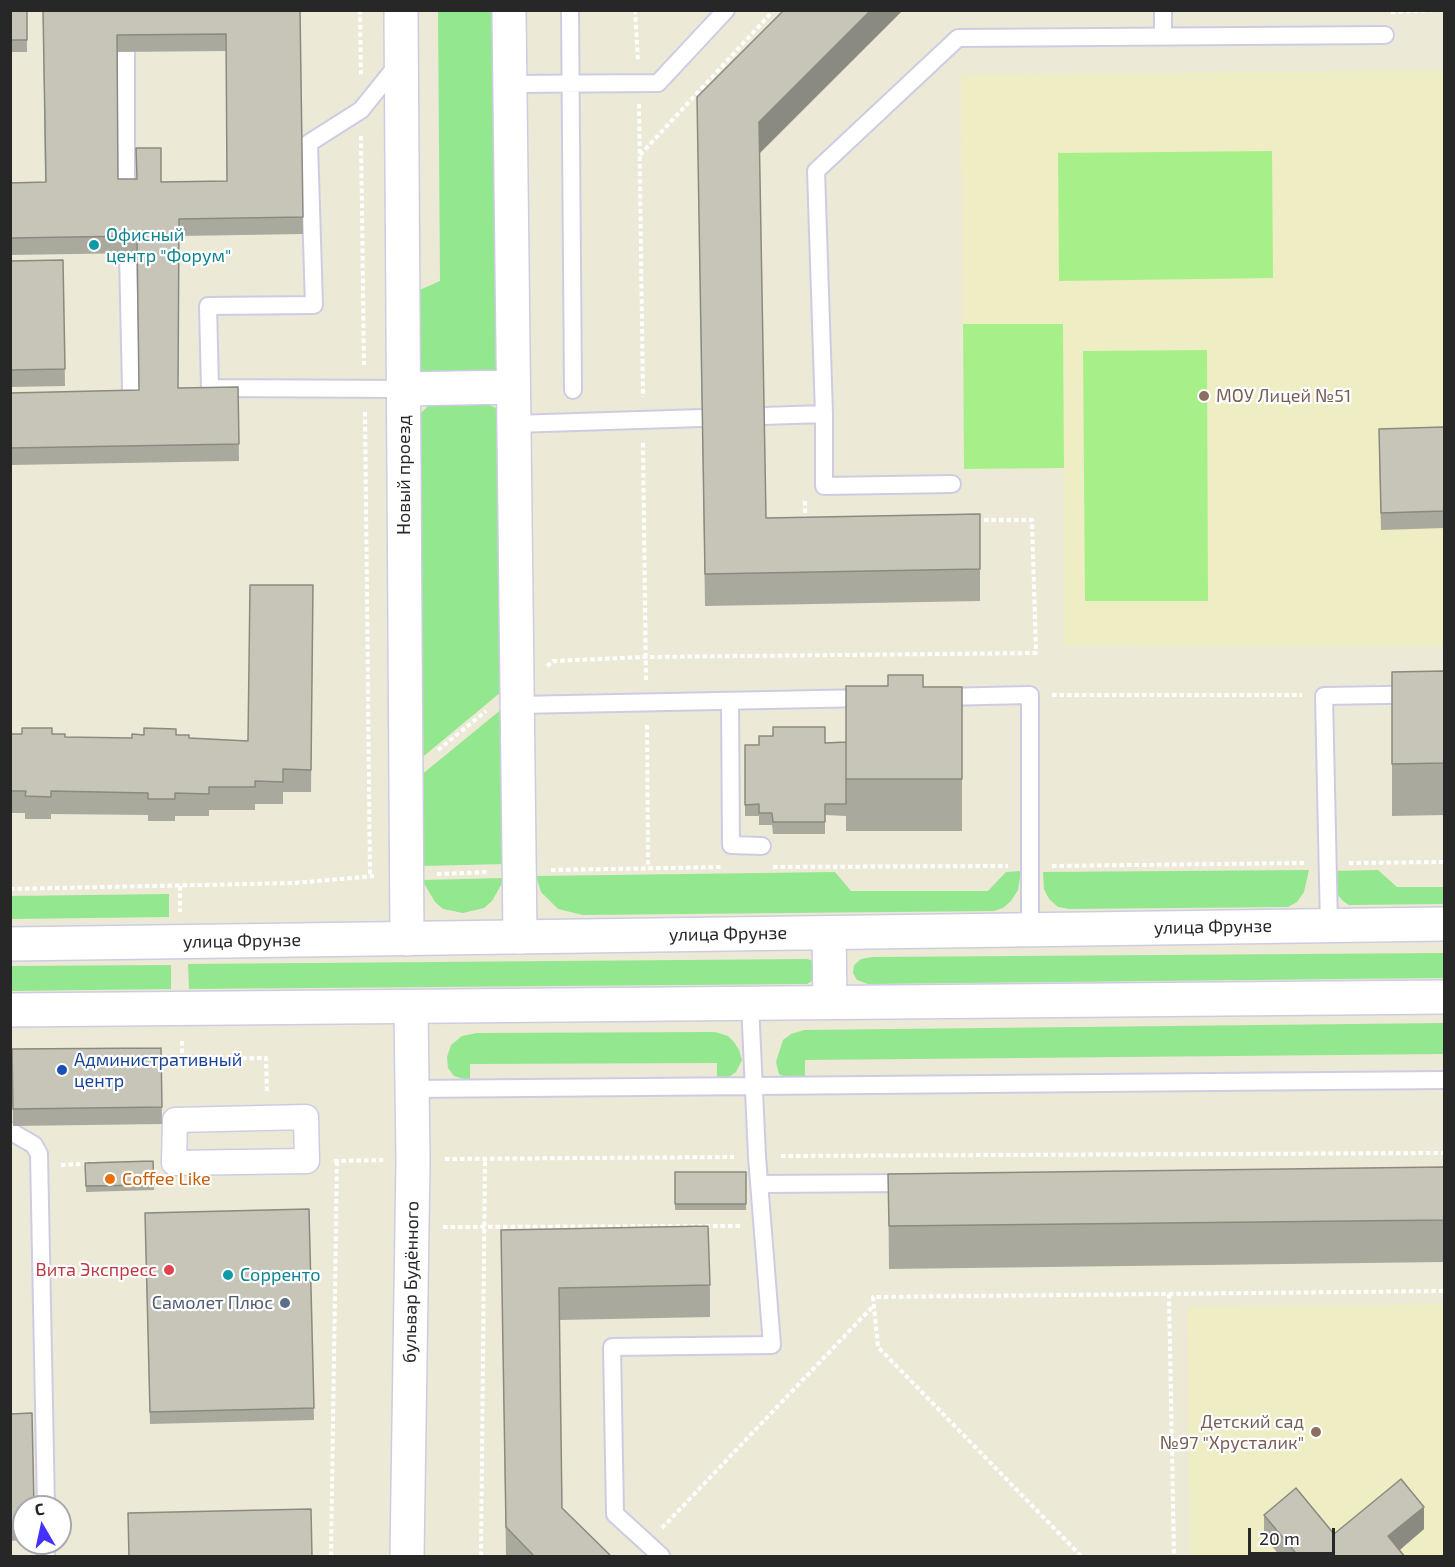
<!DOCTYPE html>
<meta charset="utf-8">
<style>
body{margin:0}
#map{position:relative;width:1455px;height:1567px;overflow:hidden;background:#ece9d7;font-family:"Exo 2",sans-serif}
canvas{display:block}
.frame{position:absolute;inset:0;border:12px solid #272727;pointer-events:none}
.north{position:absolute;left:12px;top:1495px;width:60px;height:60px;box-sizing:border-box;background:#fff;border:2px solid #a9a9a9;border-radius:50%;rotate:351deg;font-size:16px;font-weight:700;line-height:24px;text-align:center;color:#272727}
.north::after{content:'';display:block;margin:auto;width:21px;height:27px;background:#4531ff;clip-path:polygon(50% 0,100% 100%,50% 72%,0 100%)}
.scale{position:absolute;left:1248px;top:1528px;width:87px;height:27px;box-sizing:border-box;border:3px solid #272727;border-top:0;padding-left:8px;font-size:18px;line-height:21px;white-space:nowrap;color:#272727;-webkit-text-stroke:4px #fff;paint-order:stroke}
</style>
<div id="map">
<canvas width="1455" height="1567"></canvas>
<div class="frame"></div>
<div class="north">С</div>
<div class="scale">20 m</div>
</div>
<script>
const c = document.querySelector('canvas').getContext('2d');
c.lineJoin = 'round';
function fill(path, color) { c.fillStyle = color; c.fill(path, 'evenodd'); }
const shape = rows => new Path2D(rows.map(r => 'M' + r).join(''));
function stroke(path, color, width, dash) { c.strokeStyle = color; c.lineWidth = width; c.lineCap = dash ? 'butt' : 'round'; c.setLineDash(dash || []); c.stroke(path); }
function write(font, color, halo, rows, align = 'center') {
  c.font = font + ' "Exo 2",sans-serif'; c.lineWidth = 4.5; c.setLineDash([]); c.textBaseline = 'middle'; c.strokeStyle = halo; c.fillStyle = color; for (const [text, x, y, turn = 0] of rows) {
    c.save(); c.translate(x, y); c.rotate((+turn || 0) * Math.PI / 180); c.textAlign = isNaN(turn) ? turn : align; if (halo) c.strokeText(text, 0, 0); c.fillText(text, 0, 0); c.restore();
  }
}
const education = shape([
 [1444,70,1444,647,1064,646,1064,468,964,469,961,75],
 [1444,1304,1444,1556,1190,1556,1187,1307]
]);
const green = shape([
 [438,11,499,11,497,372,425,377,418,370,415,292,440,281],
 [486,403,498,409,501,692,419,760,416,418,429,405],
 [503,708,505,864,422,866,420,776],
 [1309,870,1304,892,1297,902,1288,907,1069,909,1058,907,1049,899,1044,889,1043,872],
 [1378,870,1397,887,1444,887,1444,904,1349,905,1343,901,1338,895,1334,871],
 [1021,871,1018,890,1011,901,1003,908,994,911,583,915,558,909,541,892,536,876,835,872,851,891,988,891,1006,872],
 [505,878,492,901,484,908,463,913,443,909,435,902,422,880],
 [169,894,169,917,11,919,11,896],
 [1444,953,1444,978,868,984,857,980,853,973,854,965,861,959,872,957],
 [807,959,813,961,814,980,807,984,189,989,188,964],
 [171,965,171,989,11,991,11,966],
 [1444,1023,1444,1054,805,1060,805,1081,784,1077,779,1074,776,1062,783,1040,791,1034,804,1030],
 [715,1032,728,1036,734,1042,739,1050,742,1060,736,1072,726,1079,717,1080,717,1063,470,1064,470,1081,454,1076,448,1068,447,1057,451,1045,462,1036,477,1033]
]);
const pitch = shape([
 [1272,151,1273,278,1059,281,1058,153],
 [963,324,1063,324,1064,468,964,469],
 [1207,350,1208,601,1085,601,1083,351]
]);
const path = shape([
 [360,10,361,74],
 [635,10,638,61],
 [1391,12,1441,10],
 [639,104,643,397],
 [361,136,364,365],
 [640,155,774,10],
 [365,412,370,876],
 [643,443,646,682],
 [805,501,805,520],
 [547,666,553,661,646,657,1036,653,1032,520,977,520],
 [1052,695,1302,695],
 [647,725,648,867],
 [438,750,486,711],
 [1349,863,1444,862],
 [1052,866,1305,863],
 [773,867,1008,866],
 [551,870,723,867],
 [437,874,489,872],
 [180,886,180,912],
 [10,889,294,883,375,876],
 [158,1059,182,1059,182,1040],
 [182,1059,266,1058,267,1093],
 [781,1156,1444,1153],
 [445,1159,734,1157],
 [334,1161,383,1160],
 [61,1165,98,1163],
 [443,1227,742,1226],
 [1169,1294,1174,1556],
 [662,1528,874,1305],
 [331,1556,337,1160],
 [481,1556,485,1159],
 [1081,1556,878,1347,873,1297,1444,1291]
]);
const service = shape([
 [570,10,573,390],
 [1163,10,1163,36],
 [126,52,126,196],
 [398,64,361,110,309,143,314,305,208,306,210,388,403,389],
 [510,84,658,83,726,10],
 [128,253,131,390,139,389],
 [824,414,816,171,958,38,1385,35],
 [763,416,824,414,824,486,952,484],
 [514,424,702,418],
 [939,697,1030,695,1030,930],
 [730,701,731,845,762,846],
 [517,705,868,698],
 [1329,926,1324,696,1444,694],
 [412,1089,1444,1080],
 [10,1131,34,1145,39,1154,46,1507],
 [760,1184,909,1183],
 [46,1543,46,1556],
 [661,1556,615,1514,612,1347,772,1345,757,1157,750,1003]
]);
const pedestrian = shape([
 [306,1117,307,1161,174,1163,175,1120,306,1117]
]);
const minor = shape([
 [401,10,407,939],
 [509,10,520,937],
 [403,389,513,387],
 [407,1556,413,1160,411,1008]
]);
const secondary = shape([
 [829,933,830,1002],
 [10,944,1444,924],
 [10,1010,1444,997]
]);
const wall = shape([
 [10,10,27,10,27,52,10,52],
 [43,10,300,10,303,234,179,236,178,388,238,387,239,461,10,465,10,393,139,390,137,253,10,255,10,183,45,182],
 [226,51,227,181,161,182,136,179,118,179,117,52],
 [784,10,903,10,759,153,766,518,980,569,980,601,705,606,697,97],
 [63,260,65,386,10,387,10,261],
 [1444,427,1444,528,1381,530,1379,446],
 [313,585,311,792,283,792,283,804,255,804,255,810,209,810,209,816,175,816,175,821,148,821,148,815,51,814,51,819,25,819,25,813,10,813,10,734,52,734,65,737,132,738,176,735,189,738,248,741],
 [1444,671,1444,815,1392,816,1392,672],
 [846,686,962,687,962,831,846,831],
 [846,742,846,816,825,815,825,834,773,834,772,825,759,825,759,816,745,816,745,745],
 [161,1048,162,1124,13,1126,12,1049],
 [153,1161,154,1190,86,1192,85,1163],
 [1444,1167,1444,1262,889,1269,888,1174],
 [675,1172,746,1172,746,1210,675,1210],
 [309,1209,314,1420,150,1424,145,1213],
 [501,1230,710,1285,710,1317,559,1320,562,1508,612,1557,506,1557],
 [10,1414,24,1507,24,1540,10,1541],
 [1264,1515,1334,1534,1424,1529,1400,1550,1405,1557,1281,1557,1264,1537]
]);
const shadedWall = shape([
 [871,10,903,10,759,154,759,122],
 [1424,1507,1424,1529,1391,1557,1388,1536]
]);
const building = shape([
 [10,10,27,10,27,40,10,40,10,10],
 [43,10,300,10,303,217,179,219,178,388,238,387,239,444,10,448,10,393,139,390,137,236,10,238,10,183,46,182,43,10],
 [226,34,227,181,161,182,161,148,136,148,137,179,118,179,117,35,226,34],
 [784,10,871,10,759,122,766,518,980,514,980,569,705,574,697,97,784,10],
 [63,260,65,369,10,370,10,261,63,260],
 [1444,427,1444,511,1381,513,1379,429,1444,427],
 [250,585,313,585,311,770,283,769,283,782,255,781,255,787,209,787,209,794,175,793,175,799,148,799,148,793,51,791,51,797,25,796,26,791,10,791,10,734,22,734,22,728,52,728,52,734,65,734,65,737,132,738,132,734,144,735,144,728,176,729,176,735,189,735,189,738,248,741,250,585],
 [1444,671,1444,763,1392,764,1392,672,1444,671],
 [888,675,923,675,923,687,962,687,962,779,846,779,846,686,888,686,888,675],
 [773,727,825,727,825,743,846,742,846,804,825,804,825,822,773,822,772,813,759,813,759,804,745,805,745,745,759,745,759,736,773,736,773,727],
 [161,1048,162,1107,13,1109,12,1049,161,1048],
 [153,1161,154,1185,86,1186,85,1163,153,1161],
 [1444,1167,1444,1220,889,1226,888,1174,1444,1167],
 [675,1172,746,1172,746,1204,675,1204,675,1172],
 [309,1209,314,1408,150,1412,145,1213,309,1209],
 [708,1226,710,1285,559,1288,562,1508,612,1557,535,1557,506,1527,501,1230,708,1226],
 [32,1413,34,1507,24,1507,24,1523,10,1524,10,1414,32,1413],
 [1401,1479,1424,1507,1388,1536,1405,1557,1299,1557,1264,1515,1296,1488,1334,1534,1401,1479],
 [311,1509,312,1557,129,1557,128,1513,311,1509]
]);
const markers = [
 [94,245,6,"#0f9aa8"],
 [1204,396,6,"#8d6e63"],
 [62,1070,6,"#1a4fb4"],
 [110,1179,6,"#e8710a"],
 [169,1270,6,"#e0444e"],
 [228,1275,6,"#0f9aa8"],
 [285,1303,6,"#5c6f8a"],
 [1316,1432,6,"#8d6e63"]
];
const cultureNames = [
 ["Офисный",106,235],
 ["центр \"Форум\"",106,256],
 ["Сорренто",240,1275]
];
const educationNames = [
 ["МОУ Лицей №51",1216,396],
 ["Детский сад",1304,1422,"right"],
 ["№97 \"Хрусталик\"",1304,1443,"right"]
];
const streetNames = [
 ["Новый проезд",404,475,-90],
 ["улица Фрунзе",1213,927,-1],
 ["улица Фрунзе",728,934,-1],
 ["улица Фрунзе",242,941,-1],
 ["бульвар Будённого",411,1282,-89]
];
const transitNames = [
 ["Административный",74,1060],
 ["центр",74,1081]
];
const foodNames = [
 ["Coffee Like",122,1179]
];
const healthNames = [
 ["Вита Экспресс",157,1270]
];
const serviceNames = [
 ["Самолет Плюс",273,1303]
];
fill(education, '#efedc4');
fill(green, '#93e78e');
fill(pitch, '#a7f089');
stroke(service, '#cecce2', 20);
stroke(pedestrian, '#cecce2', 27);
stroke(minor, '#cecce2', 36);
stroke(secondary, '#cecce2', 36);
stroke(path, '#fff', 4, [4.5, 3]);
stroke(service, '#fff', 16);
stroke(pedestrian, '#fff', 24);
stroke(minor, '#fff', 33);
stroke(secondary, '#fff', 33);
fill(wall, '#aaa99d');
fill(shadedWall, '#8b8a80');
fill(building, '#c6c5b7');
stroke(building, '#8b8a80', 1.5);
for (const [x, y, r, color] of markers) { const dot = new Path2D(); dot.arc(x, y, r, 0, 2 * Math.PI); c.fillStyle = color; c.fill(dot); stroke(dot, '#fff', 2); }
write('18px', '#0d838f', '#fff', cultureNames, 'left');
write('18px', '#785e54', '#fff', educationNames, 'left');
write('18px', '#272727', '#fff', streetNames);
write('18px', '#164399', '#fff', transitNames, 'left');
write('18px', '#c56008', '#fff', foodNames, 'left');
write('18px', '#be3a42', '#fff', healthNames, 'right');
write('18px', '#4e5e75', '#fff', serviceNames, 'right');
</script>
